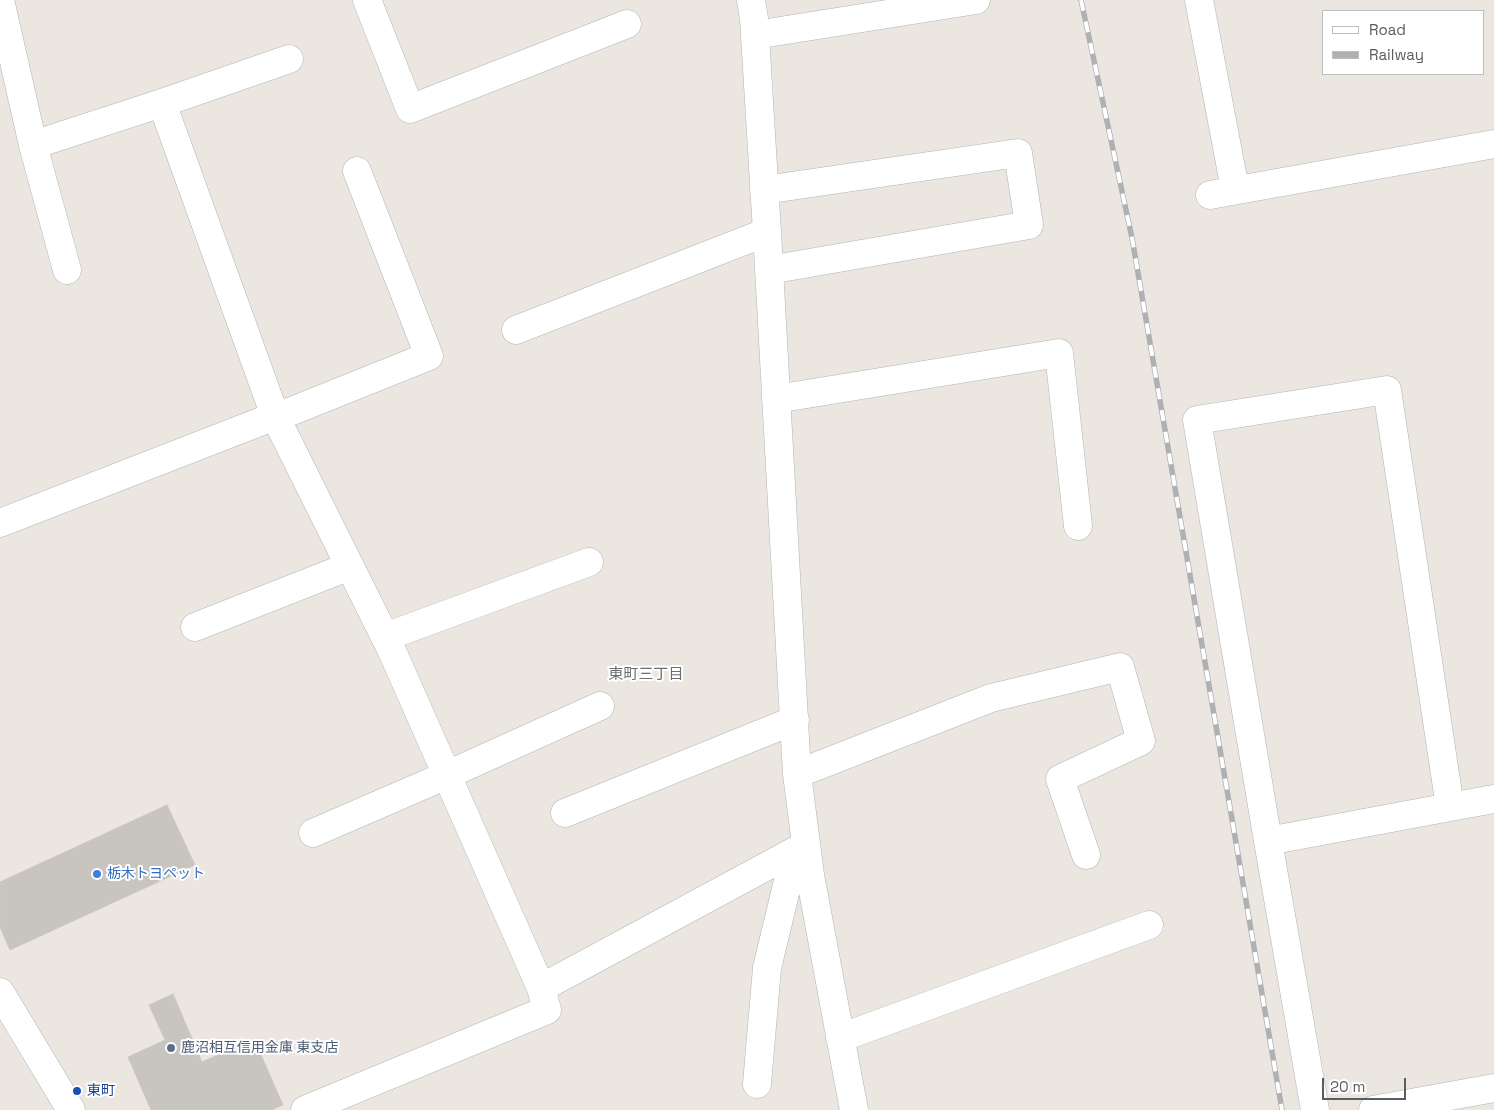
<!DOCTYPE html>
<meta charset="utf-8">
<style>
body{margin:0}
#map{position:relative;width:1494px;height:1110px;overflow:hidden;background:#ebe7e0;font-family:"Space Grotesk",sans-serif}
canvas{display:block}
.legend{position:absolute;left:1322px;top:10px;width:162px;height:65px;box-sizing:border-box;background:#fff;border:1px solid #bcbec0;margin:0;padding:6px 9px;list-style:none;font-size:15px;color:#585d61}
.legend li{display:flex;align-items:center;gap:10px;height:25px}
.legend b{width:25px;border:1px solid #bcbec0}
.scale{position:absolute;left:1322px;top:1078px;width:84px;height:22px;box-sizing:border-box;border:2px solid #585d61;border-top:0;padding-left:6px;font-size:15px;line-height:18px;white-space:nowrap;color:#585d61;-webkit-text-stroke:4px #fff;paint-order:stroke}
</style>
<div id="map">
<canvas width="1494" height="1110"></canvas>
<ul class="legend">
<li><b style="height:6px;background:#fff"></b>Road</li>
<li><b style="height:6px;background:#afb0b1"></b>Railway</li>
</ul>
<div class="scale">20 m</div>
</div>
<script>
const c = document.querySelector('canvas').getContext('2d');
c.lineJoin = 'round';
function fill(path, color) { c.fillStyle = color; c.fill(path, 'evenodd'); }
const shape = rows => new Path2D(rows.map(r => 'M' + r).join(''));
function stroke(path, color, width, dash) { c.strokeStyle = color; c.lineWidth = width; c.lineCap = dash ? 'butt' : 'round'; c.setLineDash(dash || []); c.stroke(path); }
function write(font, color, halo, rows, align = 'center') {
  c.font = font + ' "Space Grotesk","Noto Sans JP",sans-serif'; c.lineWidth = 4; c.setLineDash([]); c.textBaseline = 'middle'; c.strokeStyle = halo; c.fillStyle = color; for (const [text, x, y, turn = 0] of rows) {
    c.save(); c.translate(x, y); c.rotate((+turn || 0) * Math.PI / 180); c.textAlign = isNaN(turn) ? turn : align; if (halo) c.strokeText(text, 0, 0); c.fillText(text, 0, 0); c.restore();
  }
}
const building = shape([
 [167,805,195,865,10,950,0,927,0,882,167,805],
 [173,994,202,1062,254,1039,283,1105,271,1110,151,1110,128,1057,165,1040,149,1005,173,994]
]);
const minor = shape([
 [0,0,33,145],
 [367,0,410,109,627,24],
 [751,0,754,19,767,232,797,774,810,875,854,1110],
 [1199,0,1235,189],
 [755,35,976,0],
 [162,103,289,59],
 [764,190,1018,153,1029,225,769,270],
 [1210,195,1494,144],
 [67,270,33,145,162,103,275,416,392,651,541,988,547,1010,305,1110],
 [516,330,767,232],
 [776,399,1059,353,1078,526],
 [0,523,275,416,292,411,429,356,357,171],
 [195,627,350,566],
 [385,637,589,562],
 [797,774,991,698,1120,667,1141,741,1060,779,1086,855],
 [1450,807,1494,799],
 [565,813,795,720],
 [313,833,447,775,600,706],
 [1268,841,1450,807,1387,390,1197,420,1268,841,1315,1110],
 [541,988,806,845],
 [0,992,71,1110],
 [840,1038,1149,925],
 [757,1084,767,968,795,852],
 [1373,1110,1494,1088]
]);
const rail = shape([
 [1081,0,1132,238,1282,1110]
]);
const markers = [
 [97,874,5,"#3f7fe0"],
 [171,1048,5,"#5c6f8a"],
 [77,1091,5,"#1a4fb4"]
];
const shopNames = [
 ["栃木トヨペット",107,874]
];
const serviceNames = [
 ["鹿沼相互信用金庫 東支店",181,1048]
];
const transitNames = [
 ["東町",87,1091]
];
const neighbourhoodNames = [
 ["東町三丁目",646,675]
];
fill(building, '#c8c4bf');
stroke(building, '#d0c8be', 1);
stroke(minor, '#b1b4b7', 29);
stroke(minor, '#fff', 28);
stroke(rail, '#afb0b1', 5.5);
stroke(rail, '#fff', 4, [11]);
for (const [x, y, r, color] of markers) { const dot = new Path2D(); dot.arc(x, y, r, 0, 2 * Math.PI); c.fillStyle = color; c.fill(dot); stroke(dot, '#fff', 2); }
write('14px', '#366cbe', '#fff', shopNames, 'left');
write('14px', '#4e5e75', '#fff', serviceNames, 'left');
write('14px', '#164399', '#fff', transitNames, 'left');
write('15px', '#696f73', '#fff', neighbourhoodNames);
</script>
